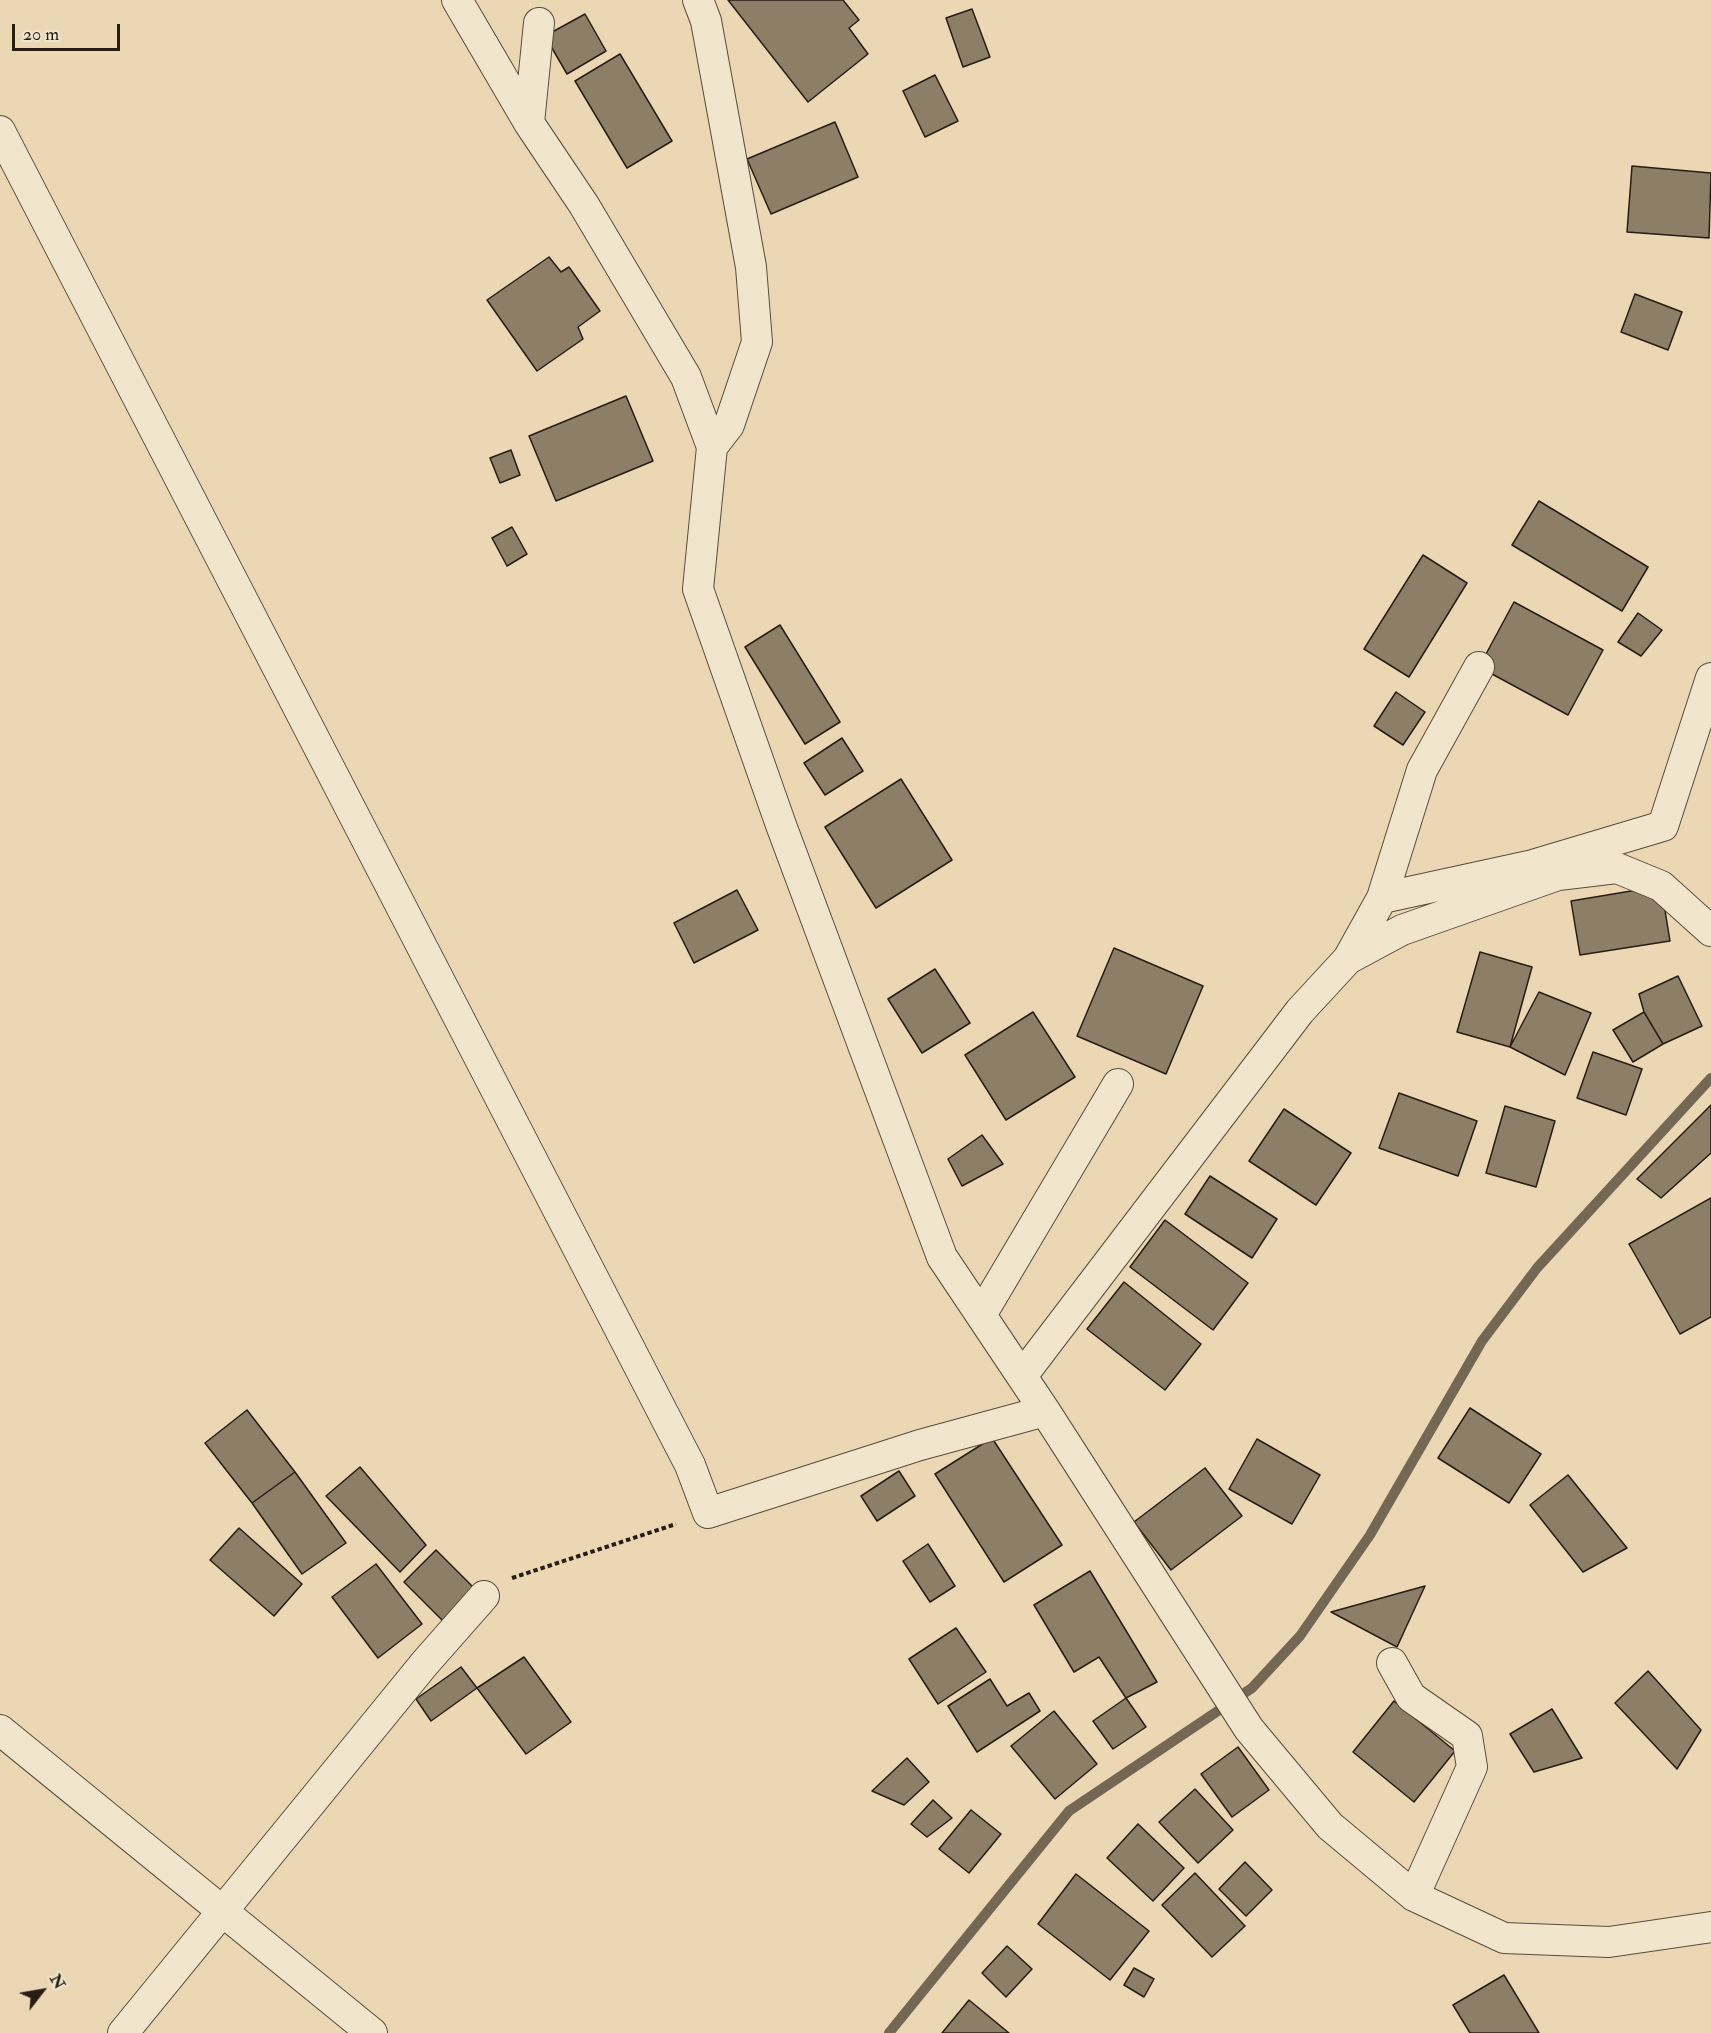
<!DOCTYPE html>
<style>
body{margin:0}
#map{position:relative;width:1711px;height:2033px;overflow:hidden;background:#ebd7b4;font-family:"IM FELL Double Pica",serif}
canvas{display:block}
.north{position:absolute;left:12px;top:1961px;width:60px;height:60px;-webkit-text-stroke:4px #f2e5ce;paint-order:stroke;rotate:59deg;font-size:16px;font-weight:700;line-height:24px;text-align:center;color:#271d14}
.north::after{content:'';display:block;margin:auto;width:21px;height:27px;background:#271d14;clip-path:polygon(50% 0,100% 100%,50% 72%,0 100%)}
.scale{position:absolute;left:12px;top:24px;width:108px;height:27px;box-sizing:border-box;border:3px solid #271d14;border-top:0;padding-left:8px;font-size:18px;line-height:21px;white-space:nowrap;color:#271d14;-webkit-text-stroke:4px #f2e5ce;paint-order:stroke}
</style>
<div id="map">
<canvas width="1711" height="2033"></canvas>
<div class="north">N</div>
<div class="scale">20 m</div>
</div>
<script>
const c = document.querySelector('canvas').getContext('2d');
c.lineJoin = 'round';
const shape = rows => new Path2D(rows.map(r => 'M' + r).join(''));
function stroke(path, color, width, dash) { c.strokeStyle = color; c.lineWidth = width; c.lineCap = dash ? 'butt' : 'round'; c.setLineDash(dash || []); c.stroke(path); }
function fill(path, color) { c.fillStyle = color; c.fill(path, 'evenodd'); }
const stream = shape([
 [889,2033,1069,1811,1252,1688,1300,1636,1370,1535,1482,1341,1537,1268,1711,1078]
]);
const building = shape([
 [728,0,843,0,859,20,849,28,868,54,808,102,728,0],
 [972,9,990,57,963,67,946,18,972,9],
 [585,14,606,51,567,74,545,36,585,14],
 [620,54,672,141,627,168,575,81,620,54],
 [935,75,958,121,925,137,903,91,935,75],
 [835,122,858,177,771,214,747,159,835,122],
 [1632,166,1711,173,1709,238,1627,232,1632,166],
 [549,257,561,272,569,267,600,311,578,327,583,339,537,371,487,300,549,257],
 [1635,294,1682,312,1668,350,1621,332,1635,294],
 [626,396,653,461,556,501,529,436,626,396],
 [511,450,520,475,500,483,490,458,511,450],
 [1539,501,1648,567,1622,611,1512,545,1539,501],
 [512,527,527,554,507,566,492,538,512,527],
 [1423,555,1467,583,1409,677,1364,649,1423,555],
 [1514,602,1603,650,1568,715,1479,667,1514,602],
 [1638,613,1662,630,1641,656,1618,642,1638,613],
 [780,625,840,722,805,744,745,647,780,625],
 [1396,692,1425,712,1403,745,1374,726,1396,692],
 [842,738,863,771,825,795,804,763,842,738],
 [901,779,952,860,876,908,825,827,901,779],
 [1661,886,1670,941,1580,955,1571,901,1661,886],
 [737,890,758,930,694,963,674,923,737,890],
 [1114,948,1203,986,1166,1074,1077,1036,1114,948],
 [1480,952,1532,967,1510,1047,1457,1032,1480,952],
 [935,969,970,1023,922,1053,888,999,935,969],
 [1678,976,1702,1026,1663,1044,1644,1012,1639,994,1678,976],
 [1539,992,1591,1013,1565,1075,1510,1047,1539,992],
 [1033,1012,1075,1077,1006,1120,965,1055,1033,1012],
 [1644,1012,1663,1044,1633,1062,1613,1030,1644,1012],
 [1593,1052,1642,1069,1626,1115,1577,1098,1593,1052],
 [1399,1093,1477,1121,1458,1176,1379,1148,1399,1093],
 [1711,1105,1711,1153,1661,1198,1637,1179,1711,1105],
 [1505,1106,1555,1121,1536,1187,1486,1173,1505,1106],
 [1284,1109,1351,1153,1316,1205,1249,1161,1284,1109],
 [982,1135,1003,1164,962,1186,948,1159,982,1135],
 [1210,1176,1277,1219,1252,1258,1185,1214,1210,1176],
 [1711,1198,1711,1317,1680,1334,1629,1244,1711,1198],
 [1165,1220,1248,1283,1213,1330,1130,1267,1165,1220],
 [1124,1282,1201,1344,1165,1390,1087,1329,1124,1282],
 [1470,1408,1541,1454,1509,1503,1438,1458,1470,1408],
 [247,1410,295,1472,252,1503,205,1443,247,1410],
 [992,1438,1062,1545,1004,1582,935,1474,992,1438],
 [1257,1439,1320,1475,1292,1524,1229,1489,1257,1439],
 [360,1467,426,1545,400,1572,326,1496,360,1467],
 [1205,1468,1242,1516,1171,1570,1134,1522,1205,1468],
 [899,1471,915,1496,877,1521,861,1496,899,1471],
 [295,1472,346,1543,302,1574,252,1503,295,1472],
 [1568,1475,1627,1548,1583,1572,1530,1505,1568,1475],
 [239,1528,302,1584,274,1616,210,1560,239,1528],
 [928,1544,955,1586,930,1602,903,1561,928,1544],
 [436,1550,475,1589,443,1621,404,1582,436,1550],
 [376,1564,422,1624,378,1658,332,1597,376,1564],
 [1090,1571,1157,1682,1126,1698,1099,1657,1074,1672,1034,1605,1090,1571],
 [1425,1586,1397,1647,1331,1612,1425,1586],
 [956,1628,986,1672,938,1704,909,1659,956,1628],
 [524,1657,571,1722,526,1754,477,1688,524,1657],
 [461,1667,477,1688,431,1721,416,1699,461,1667],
 [1648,1671,1701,1730,1677,1769,1615,1703,1648,1671],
 [990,1679,1007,1706,1029,1693,1040,1711,977,1752,948,1706,990,1679],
 [1126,1698,1146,1727,1113,1749,1093,1721,1126,1698],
 [1394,1701,1455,1751,1414,1802,1353,1752,1394,1701],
 [1552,1709,1582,1758,1534,1772,1510,1734,1552,1709],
 [1054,1711,1097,1764,1055,1799,1011,1746,1054,1711],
 [1238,1747,1269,1790,1232,1817,1201,1774,1238,1747],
 [907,1758,929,1782,904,1805,872,1791,907,1758],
 [1195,1789,1233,1830,1198,1863,1159,1822,1195,1789],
 [933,1800,952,1818,927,1837,911,1824,933,1800],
 [971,1810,1001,1834,969,1873,939,1849,971,1810],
 [1138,1824,1184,1868,1153,1901,1107,1858,1138,1824],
 [1245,1862,1272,1890,1246,1916,1219,1889,1245,1862],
 [1195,1873,1245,1926,1212,1957,1162,1905,1195,1873],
 [1076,1874,1149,1931,1110,1980,1038,1924,1076,1874],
 [1007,1946,1032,1969,1006,1997,982,1973,1007,1946],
 [1134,1968,1154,1979,1144,1997,1124,1985,1134,1968],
 [1504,1975,1539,2033,1470,2033,1453,2005,1504,1975],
 [969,2000,1009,2033,942,2033,969,2000]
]);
const path = shape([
 [512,1578,676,1524]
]);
const street = shape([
 [457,0,529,123,584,205,686,377,712,447,698,589,781,825,942,1257,1045,1411,1249,1729,1330,1826,1414,1896,1504,1938,1609,1942,1711,1927],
 [698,0,706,21,751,267,757,342,729,425,712,447],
 [529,123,539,23],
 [0,131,690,1465,708,1513,920,1445,1045,1411],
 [1382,898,1529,866,1663,826,1711,678],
 [1348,959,1382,898,1422,770,1479,667],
 [981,1315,1118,1084],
 [1022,1376,1300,1011,1348,959,1402,930,1558,875,1617,868,1661,886,1711,931],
 [1392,1663,1411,1697,1467,1736,1472,1767,1414,1896],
 [0,1730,372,2033],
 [123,2033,425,1663,484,1596]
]);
stroke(stream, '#746754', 10);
fill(building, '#8d7e67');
stroke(building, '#271d14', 1.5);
stroke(street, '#584c3c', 32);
stroke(path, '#271d14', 4, [4.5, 3]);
stroke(street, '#f2e5ce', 30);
</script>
